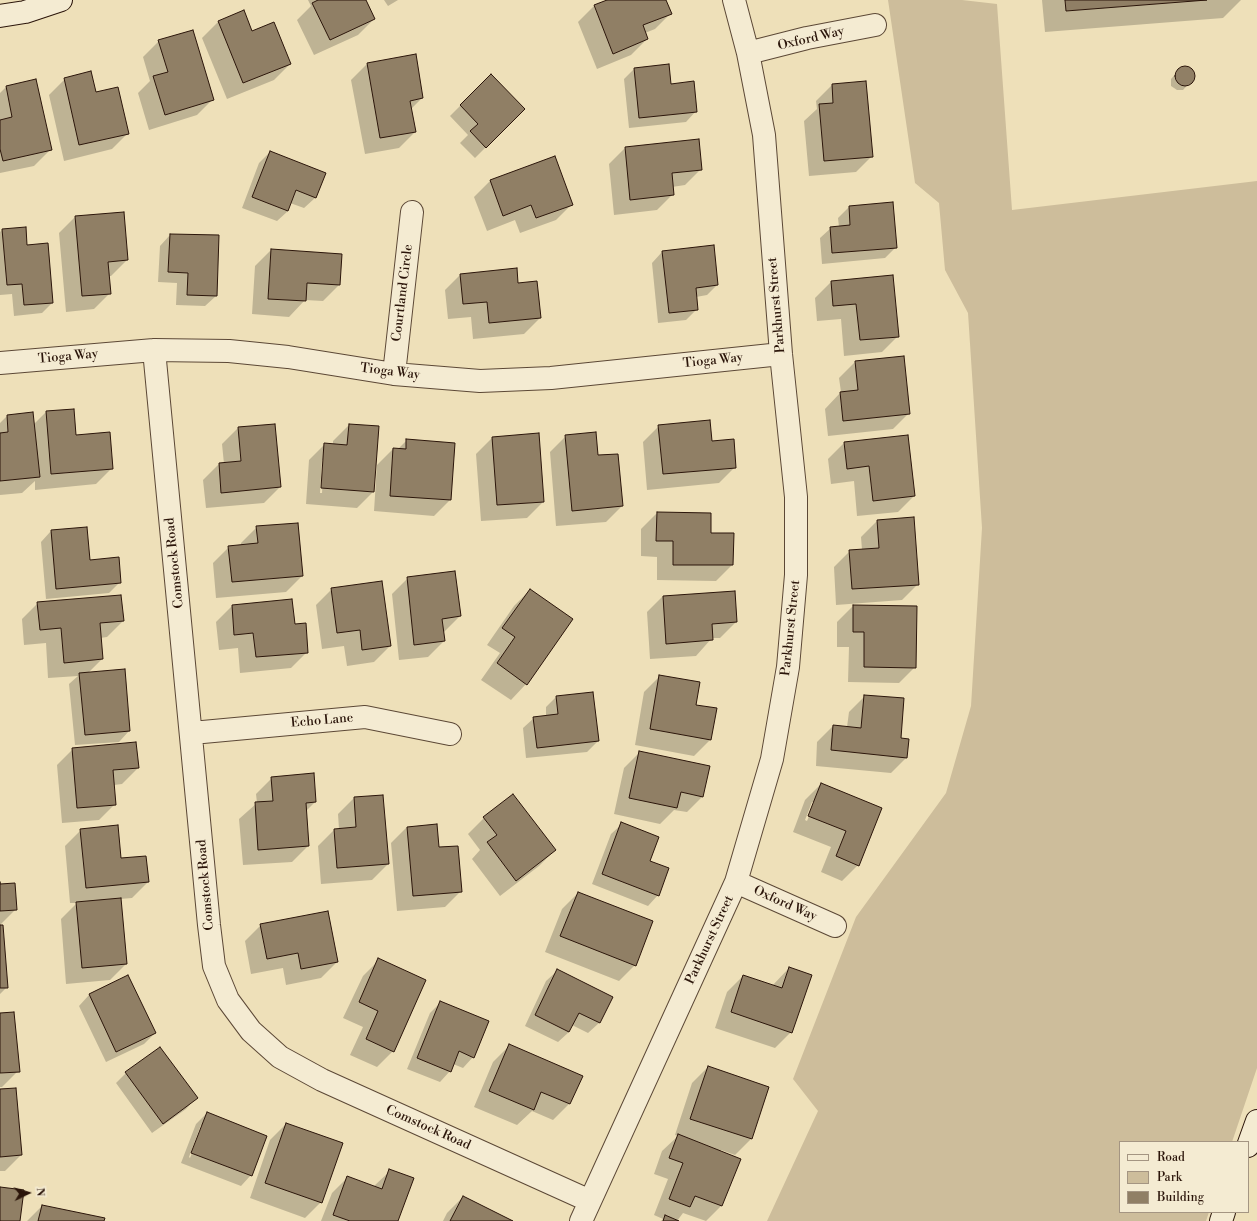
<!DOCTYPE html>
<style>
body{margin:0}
#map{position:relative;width:1257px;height:1221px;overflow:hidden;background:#eee0b9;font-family:"Libre Bodoni",serif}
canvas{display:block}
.legend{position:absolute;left:1119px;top:1141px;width:130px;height:72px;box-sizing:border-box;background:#f4ebd2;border:1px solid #a49582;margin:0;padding:5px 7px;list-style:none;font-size:12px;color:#2b150a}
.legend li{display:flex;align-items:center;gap:8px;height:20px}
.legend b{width:20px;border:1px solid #a49582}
.north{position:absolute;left:8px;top:1173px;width:40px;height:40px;-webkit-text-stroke:3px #f4ebd2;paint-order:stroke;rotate:85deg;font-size:11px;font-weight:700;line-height:16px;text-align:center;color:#2b150a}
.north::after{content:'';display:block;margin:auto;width:14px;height:18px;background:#2b150a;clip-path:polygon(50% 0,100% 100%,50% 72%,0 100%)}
</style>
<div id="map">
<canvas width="1257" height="1221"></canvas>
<ul class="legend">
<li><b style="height:5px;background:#f4ebd2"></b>Road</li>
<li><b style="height:11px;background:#cdbd9b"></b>Park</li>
<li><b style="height:11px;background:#907f65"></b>Building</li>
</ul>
<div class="north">N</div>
</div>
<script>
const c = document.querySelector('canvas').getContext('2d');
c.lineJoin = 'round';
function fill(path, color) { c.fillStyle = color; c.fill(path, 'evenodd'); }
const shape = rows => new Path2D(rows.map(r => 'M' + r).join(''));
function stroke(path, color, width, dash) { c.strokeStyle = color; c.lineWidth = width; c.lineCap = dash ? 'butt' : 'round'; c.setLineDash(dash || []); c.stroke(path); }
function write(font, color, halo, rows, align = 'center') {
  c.font = font + ' "Libre Bodoni",serif'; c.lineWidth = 3; c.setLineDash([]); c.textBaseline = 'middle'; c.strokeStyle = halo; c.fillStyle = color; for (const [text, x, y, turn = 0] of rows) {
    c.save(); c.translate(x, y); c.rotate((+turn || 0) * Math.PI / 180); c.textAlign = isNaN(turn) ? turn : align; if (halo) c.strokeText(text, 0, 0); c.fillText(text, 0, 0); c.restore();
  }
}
const green = shape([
 [888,0,962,0,997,4,1012,210,1257,181,1257,1068,1232,1142,1120,1142,1120,1212,1209,1212,1206,1221,767,1221,818,1111,793,1079,856,917,946,793,971,706,982,528,968,313,945,270,939,203,915,183]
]);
const shadow = shape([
 [308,0,365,0,374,19,358,35,314,55,297,20,311,6],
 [384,0,398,0,388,6],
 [609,0,665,0,671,13,655,29,645,33,647,39,631,55,597,69,578,22,594,6],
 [1042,0,1241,0,1223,18,1045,32],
 [244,11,252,32,290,64,274,80,227,99,202,38,218,22],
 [159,41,213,99,197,115,149,130,138,93,150,81,143,57],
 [367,64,422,98,411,109,415,132,399,148,365,154,351,80],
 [1188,67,1193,72,1194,78,1183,90,1177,90,1171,86,1171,79,1181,68],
 [634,69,696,111,686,122,629,128,624,79],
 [491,75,524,109,475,158,460,143,468,135,450,116],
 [65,79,95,93,128,133,112,149,64,161,49,95],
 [832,85,872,156,856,172,809,176,804,121,817,109,816,101],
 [6,87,50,150,34,166,0,173,0,93],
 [698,140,701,169,685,185,672,187,673,194,657,210,614,215,609,164,625,148],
 [270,152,324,173,315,198,304,208,290,203,288,211,277,221,242,208,259,163],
 [490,181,572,204,556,220,520,233,515,220,487,231,474,197],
 [849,207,896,247,885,258,822,264,820,238,831,228,839,227,838,218],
 [75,217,127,260,111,276,109,276,110,293,94,309,66,312,59,233],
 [2,230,26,246,52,303,42,313,14,316,12,294,0,295,0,232],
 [170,235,216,296,205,306,176,305,177,283,158,282,160,246],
 [271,250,339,285,323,301,305,300,289,317,252,314,255,266],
 [662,252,717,285,707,295,696,297,697,309,686,320,658,323,652,263],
 [461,274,517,284,540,318,524,334,473,339,471,317,448,319,445,290],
 [892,276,898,336,882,352,844,356,841,319,817,321,815,298,831,282],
 [855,362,909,413,893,429,828,436,825,409,841,392,839,378],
 [73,410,76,436,112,468,96,484,35,490,35,481,22,493,0,495,0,423,7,416,33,425,46,412],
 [349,425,373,492,357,508,306,504,309,460,325,444,333,445,333,441],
 [322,460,324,460,322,493,320,493],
 [659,426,735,467,719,483,647,490,643,442],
 [238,428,280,487,264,503,206,508,203,480,219,464,224,464,222,444],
 [566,436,597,456,622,506,606,522,556,526,550,452],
 [492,438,543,502,527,518,481,521,476,454],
 [407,440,450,500,434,516,374,511,377,465,393,449,397,450],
 [844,443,914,496,898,512,857,516,854,481,831,484,828,459],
 [657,513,710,534,733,534,732,565,716,581,657,580,657,557,641,556,641,529],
 [877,521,918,584,902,600,836,605,834,567,850,551,862,550,861,537],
 [257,527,302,576,286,592,216,598,213,563,229,547,241,545,241,543],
 [51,531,89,561,120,582,109,593,46,599,41,542],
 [408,578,460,616,444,632,444,641,428,657,399,660,392,594],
 [332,589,390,646,374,662,347,666,344,646,322,649,316,605],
 [530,590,526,684,511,700,481,680,500,653,487,645,514,606],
 [663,596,736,622,720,638,712,638,696,656,650,659,647,612],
 [38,603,123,621,107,637,100,638,102,659,88,673,129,731,119,742,75,745,69,684,78,676,48,678,46,643,24,645,22,619],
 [232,606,294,625,307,652,291,668,240,673,238,648,219,650,216,622],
 [853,606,915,667,899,683,848,682,849,647,837,647,837,622],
 [660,676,710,740,694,756,635,745,644,692],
 [865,696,900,739,907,757,891,773,816,766,817,742,833,726,847,727,849,712],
 [556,697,598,741,587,752,526,758,523,728,534,718,546,716,546,707],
 [73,749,138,768,122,784,114,785,115,804,99,820,62,823,57,765],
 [640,752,703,796,687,812,674,810,660,824,614,814,624,768],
 [272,778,315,802,306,811,308,846,292,862,243,865,239,819,257,803,256,794],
 [821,784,881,809,858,865,842,881,821,872,831,847,793,832,805,800],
 [812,802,815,802,807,821,805,820],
 [354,798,388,864,372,880,321,884,318,846,334,830,339,829,338,814],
 [484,818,555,850,539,866,500,896,472,859,480,850,468,834],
 [622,824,649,861,658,895,648,906,592,884,611,834],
 [407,827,438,848,461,891,445,907,397,911,391,843],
 [81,830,148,882,132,898,120,899,126,964,110,980,66,984,61,919,77,903,70,903,65,846],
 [0,885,16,909,0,925],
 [578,893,635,965,619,981,545,952,562,909],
 [261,925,337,962,321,978,286,985,283,968,251,974,245,941],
 [0,926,7,987,0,994],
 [379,960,393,1051,377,1067,350,1055,363,1027,343,1018,363,976],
 [789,968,791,1032,775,1048,715,1028,727,992,743,976,772,986],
 [557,971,611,997,599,1023,588,1033,572,1025,569,1032,558,1042,525,1026,546,981],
 [127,976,155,1033,144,1044,106,1062,79,1006,89,995],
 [440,1003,473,1057,463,1068,453,1064,450,1071,440,1082,407,1069,430,1013],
 [0,1014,18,1071,2,1087,0,1087],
 [509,1046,569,1104,553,1120,532,1111,517,1125,474,1107,493,1062],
 [708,1067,768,1087,751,1139,735,1155,721,1150,721,1206,706,1221,683,1213,677,1221,661,1221,663,1219,654,1215,668,1179,654,1174,662,1151,678,1136,675,1135,692,1083],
 [126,1073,196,1098,186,1109,152,1133,116,1083],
 [0,1090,21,1155,5,1171,0,1171],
 [207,1113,251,1175,241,1186,181,1163,196,1124],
 [201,1125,203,1125,190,1158,189,1157],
 [286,1124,321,1202,305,1218,250,1198,270,1140],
 [390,1171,397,1221,321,1221,332,1193,348,1177,373,1187],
 [463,1197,510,1221,443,1221,447,1213],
 [42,1206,103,1221,27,1221]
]);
const building = shape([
 [318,0,366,0,375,19,330,40,312,3,318,0],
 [607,0,666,0,672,14,643,25,648,39,613,54,594,5,607,0],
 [1065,0,1207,0,1066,11,1065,0],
 [244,10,252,31,274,22,291,64,243,83,218,21,244,10],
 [193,30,214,100,165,115,153,76,168,72,158,40,193,30],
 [416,54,423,98,410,101,416,132,380,138,367,63,416,54],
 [669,64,671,84,694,81,697,112,639,118,634,68,669,64],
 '1175 76a10 10 0 1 1 20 0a10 10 0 1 1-20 0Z',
 [91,71,96,92,118,87,129,134,79,145,64,78,91,71],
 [491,74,525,109,486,148,470,131,478,124,460,105,491,74],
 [36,79,52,150,3,161,0,149,0,120,12,117,6,86,36,79],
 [866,81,873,157,824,161,819,104,833,103,832,84,866,81],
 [699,139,702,170,672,173,674,195,630,200,625,147,699,139],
 [270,151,326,173,316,198,296,190,288,211,252,197,270,151],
 [555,156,573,205,536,218,531,205,503,216,490,180,555,156],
 [893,202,897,248,832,253,830,227,850,225,849,206,893,202],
 [124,212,128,260,108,262,111,294,82,296,75,216,124,212],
 [26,227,27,245,48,243,53,303,24,305,22,284,7,285,2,229,26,227],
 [170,234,219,235,217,296,187,295,188,273,168,272,170,234],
 [714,245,718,285,696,288,698,310,669,313,662,251,714,245],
 [271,249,342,254,340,285,307,283,306,301,268,299,271,249],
 [517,268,518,283,537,281,541,318,489,323,487,302,463,304,460,274,517,268],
 [893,275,899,337,860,340,856,304,833,306,831,281,893,275],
 [904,356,910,414,843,421,840,392,858,390,855,361,904,356],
 [74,409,76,435,110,432,113,469,51,474,46,411,74,409],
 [33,412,40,477,0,481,0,433,8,432,7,415,33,412],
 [710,420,712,441,734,439,736,468,663,474,658,425,710,420],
 [275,424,281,487,221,493,219,463,241,461,238,427,275,424],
 [349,424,379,426,374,492,321,488,324,443,347,445,349,424],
 [596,432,598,455,618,454,623,506,572,511,565,435,596,432],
 [539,433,544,502,497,505,492,437,539,433],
 [908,435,915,496,873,501,869,466,847,469,844,442,908,435],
 [406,439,455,443,451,500,390,496,393,448,406,449,406,439],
 [657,512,711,513,711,533,734,533,733,565,673,565,673,541,656,541,657,512],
 [914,517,919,585,852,589,849,550,879,548,877,520,914,517],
 [298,523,303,576,232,582,228,546,258,543,256,526,298,523],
 [87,527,90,560,119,557,121,583,56,589,51,530,87,527],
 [455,571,461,616,442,619,445,641,414,645,407,577,455,571],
 [382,581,391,646,362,650,360,630,337,633,331,588,382,581],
 [530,589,573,619,527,685,497,663,515,637,502,628,530,589],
 [735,591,737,622,712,624,713,640,666,644,663,596,735,591],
 [121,595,124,621,100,623,103,659,64,663,61,628,40,630,37,602,121,595],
 [292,599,295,624,306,623,308,653,256,657,253,633,234,635,232,605,292,599],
 [853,605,917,606,916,668,864,667,864,632,853,632,853,605],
 [125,669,130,731,85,735,79,673,125,669],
 [659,675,700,682,696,705,717,708,711,740,650,729,659,675],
 [593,692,599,741,537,748,533,717,558,714,556,696,593,692],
 [864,695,904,698,901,738,909,739,907,758,831,750,833,725,861,728,864,695],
 [136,742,139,768,113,770,116,805,77,808,72,748,136,742],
 [639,751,710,766,703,797,681,792,677,808,629,798,639,751],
 [314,773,316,802,306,803,309,846,258,850,255,802,273,801,271,777,314,773],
 [821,783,882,808,859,866,836,856,846,831,808,816,821,783],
 [513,794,556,850,516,881,487,842,497,835,483,817,513,794],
 [383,795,389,864,337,868,334,829,356,827,354,797,383,795],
 [621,822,659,837,650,861,669,868,659,896,602,874,621,822],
 [437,824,439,847,458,846,462,892,413,896,407,827,437,824],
 [118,825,121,858,146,856,149,882,86,888,80,829,118,825],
 [0,882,0,884,15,883,17,910,0,911,0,882],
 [578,892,653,921,636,966,560,936,578,892],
 [121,898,127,964,82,968,76,902,121,898],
 [328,911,338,962,301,969,298,953,267,959,260,924,328,911],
 [0,925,3,925,8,988,0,988,0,925],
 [378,958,426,980,394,1052,366,1039,378,1011,359,1002,378,958],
 [789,967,812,975,792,1033,731,1012,743,975,782,988,789,967],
 [557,969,613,997,600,1023,579,1013,569,1032,535,1015,557,969],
 [128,975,156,1033,116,1052,89,994,128,975],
 [440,1001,489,1021,474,1058,459,1051,451,1072,417,1058,440,1001],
 [14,1012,20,1072,0,1073,0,1013,14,1012],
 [509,1044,583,1076,570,1104,541,1092,534,1110,489,1091,509,1044],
 [160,1047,198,1098,163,1124,125,1072,160,1047],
 [708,1066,769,1087,752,1139,690,1119,708,1066],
 [16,1088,22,1155,0,1157,0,1089,16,1088],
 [207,1112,267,1136,252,1176,191,1153,207,1112],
 [286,1123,343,1143,322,1203,265,1183,286,1123],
 [678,1134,741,1159,722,1206,695,1196,690,1207,669,1199,683,1163,669,1158,678,1134],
 [389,1169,414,1178,398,1221,350,1221,333,1215,347,1176,382,1189,389,1169],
 [0,1187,24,1190,20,1221,0,1221,0,1187],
 [463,1196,513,1221,450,1221,463,1196],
 [42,1205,105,1218,104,1221,38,1221,42,1205],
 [665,1215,679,1221,663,1221,665,1215]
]);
const street = shape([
 [748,53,807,38,875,25],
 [154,350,209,925,214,966,228,1000,251,1031,280,1057,322,1080,590,1201],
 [0,363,154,350,229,351,288,357,394,374,480,381,551,378,781,354],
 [394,374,412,212],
 [192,733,365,717,450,734],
 [736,882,835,926],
 [581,1221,736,882,772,759,788,667,796,575,796,497,781,354,764,135,748,53,734,0]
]);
const secondary = shape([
 [0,16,25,12,61,0],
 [1248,1146,1257,1121],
 [1221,1221,1224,1212]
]);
const streetNames = [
 ["Oxford Way",811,39,-13],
 ["Courtland Circle",403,293,-83],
 ["Parkhurst Street",777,305,-95],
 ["Tioga Way",68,357,-5],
 ["Tioga Way",713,361,-6],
 ["Tioga Way",390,372,7],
 ["Comstock Road",175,563,-96],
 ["Parkhurst Street",791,628,-84],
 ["Echo Lane",322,721,-5],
 ["Comstock Road",206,885,-95],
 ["Oxford Way",785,904,24],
 ["Parkhurst Street",710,940,-65],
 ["Comstock Road",428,1128,24]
];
fill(green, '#cdbd9b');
fill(shadow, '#0003');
fill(building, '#907f65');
stroke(building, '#2b150a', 1);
stroke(street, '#5c4836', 24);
stroke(secondary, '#2b150a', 24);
stroke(street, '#f4ebd2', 22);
stroke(secondary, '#f4ebd2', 22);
write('13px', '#2b150a', '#f4ebd2', streetNames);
</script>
